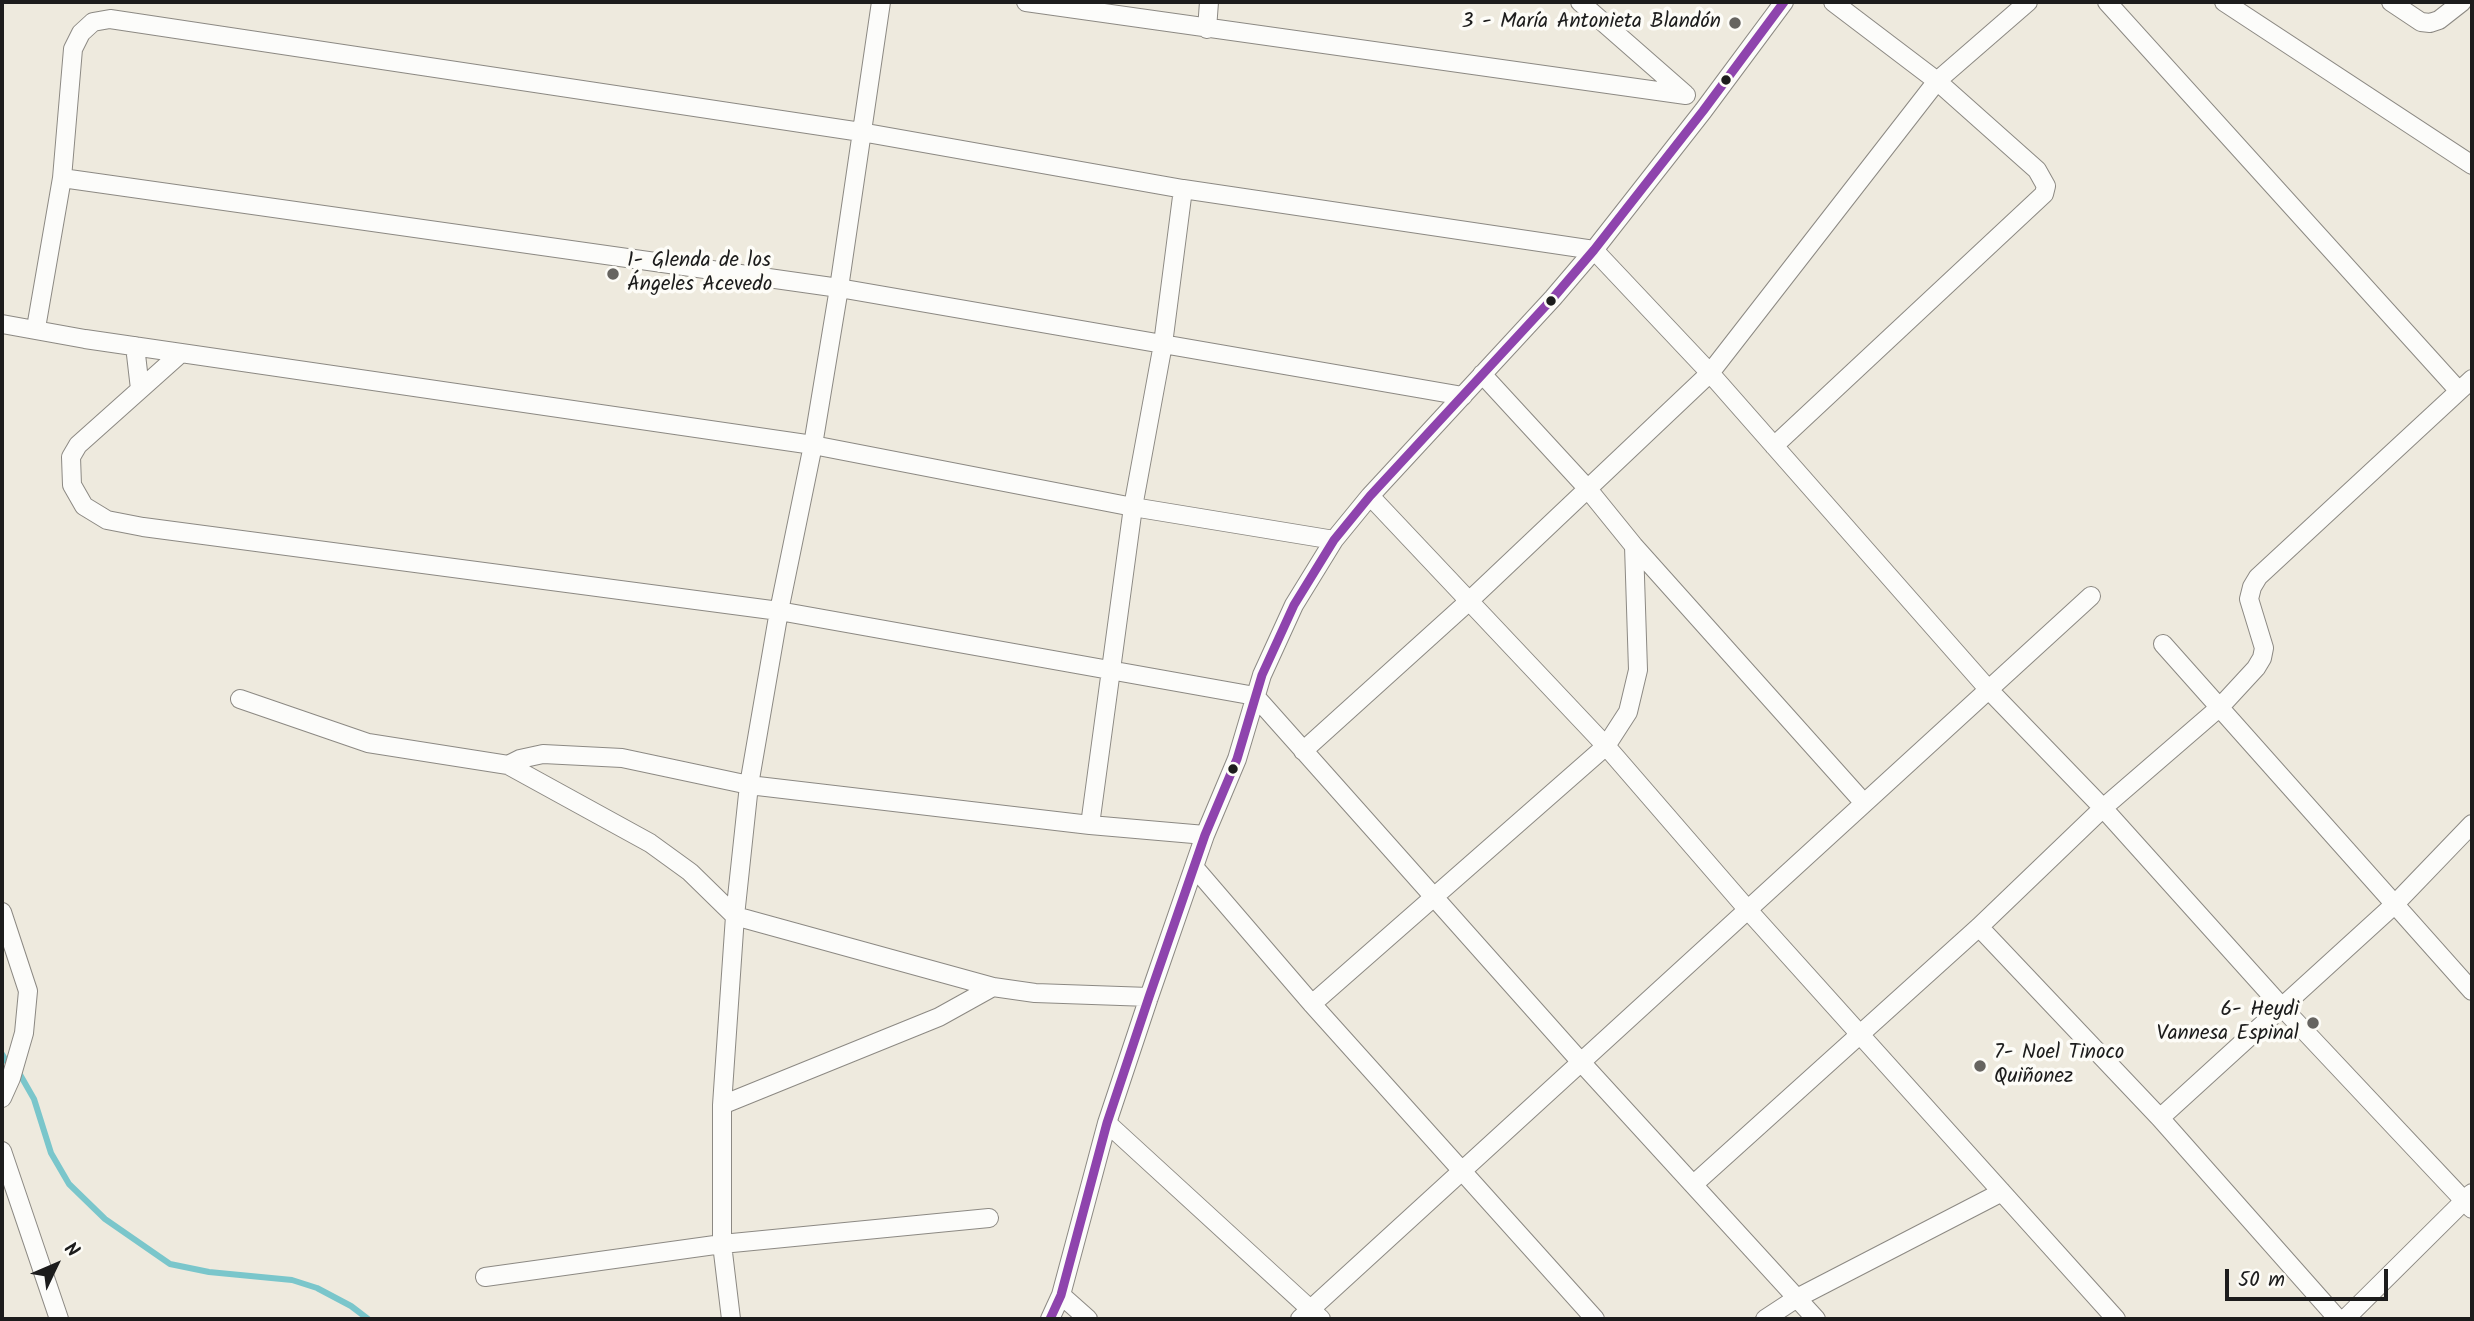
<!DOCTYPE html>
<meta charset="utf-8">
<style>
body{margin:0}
#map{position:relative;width:2474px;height:1321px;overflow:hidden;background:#eeeade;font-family:Kalam,sans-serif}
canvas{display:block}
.frame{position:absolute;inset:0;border:4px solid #1c1c1c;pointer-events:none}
.north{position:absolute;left:21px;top:1230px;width:70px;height:70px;-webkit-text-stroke:5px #fdfcf7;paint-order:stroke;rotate:46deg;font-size:19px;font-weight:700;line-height:28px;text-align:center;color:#1c1c1c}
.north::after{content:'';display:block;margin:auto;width:24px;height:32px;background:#1c1c1c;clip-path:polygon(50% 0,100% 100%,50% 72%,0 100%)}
.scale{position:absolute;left:2225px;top:1269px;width:163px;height:32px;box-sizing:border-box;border:4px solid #1c1c1c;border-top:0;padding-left:9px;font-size:21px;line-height:24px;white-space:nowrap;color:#1c1c1c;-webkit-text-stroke:5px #fdfcf7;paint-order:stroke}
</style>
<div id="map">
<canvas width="2474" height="1321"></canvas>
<div class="frame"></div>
<div class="north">N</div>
<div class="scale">50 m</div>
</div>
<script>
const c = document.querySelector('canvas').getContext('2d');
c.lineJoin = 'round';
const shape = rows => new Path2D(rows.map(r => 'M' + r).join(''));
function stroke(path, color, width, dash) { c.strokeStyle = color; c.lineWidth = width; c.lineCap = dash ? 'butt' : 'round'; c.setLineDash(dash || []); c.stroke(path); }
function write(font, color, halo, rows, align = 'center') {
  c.font = font + ' Kalam,sans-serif'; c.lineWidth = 7; c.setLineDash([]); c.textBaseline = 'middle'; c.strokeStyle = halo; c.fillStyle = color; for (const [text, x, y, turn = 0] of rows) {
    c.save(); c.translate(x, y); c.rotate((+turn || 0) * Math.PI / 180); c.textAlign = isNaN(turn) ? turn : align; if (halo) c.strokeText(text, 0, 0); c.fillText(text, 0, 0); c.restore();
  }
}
const stream = shape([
 [2,1054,7,1062],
 [18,1071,34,1099,51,1153,69,1184,105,1219,170,1264,209,1272,292,1280,317,1288,351,1306,368,1319]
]);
const minor = shape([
 [881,2,839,288,813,445,779,611,749,785,735,916,993,987,1035,993,1149,997],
 [1026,2,1686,95],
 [1580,2,1685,94],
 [2224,2,2472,165],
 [2391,2,2421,22,2430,23,2439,20,2462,2],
 [1207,29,1209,2],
 [62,178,839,288,1463,396],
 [2,324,85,339,813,445,1133,507,1334,540],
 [36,328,62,178,73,49,81,33,93,22,110,19,861,132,1183,189,1594,250,1710,373,1989,690,2103,808,2281,1006,2472,1209],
 [135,346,140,389],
 [181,353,78,445,71,457,72,485,84,506,107,520,143,527,779,611,1255,696,1580,1061,1816,1319],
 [1482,374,1587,488,1634,546,1864,803],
 [2459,391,2472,379],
 [1774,446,2044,194,2046,186,2037,170,1937,81,2028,2],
 [1370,496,1606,746,1748,910,2116,1319],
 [2163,644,2472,991],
 [240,699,368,743,508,765,520,759,543,754,622,758,749,785,1090,825,1205,835],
 [1303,751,1468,602,1710,373,1937,81,1833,2],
 [508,765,650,843,690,872,735,916,722,1105,722,1244,731,1319],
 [1090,825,1133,507,1163,344,1183,189],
 [1195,868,1312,1004,1595,1319],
 [2,912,28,991,24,1033,11,1078,2,1098],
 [1979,927,2160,1118,2338,1319],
 [1312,1004,1606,746,1628,712,1638,670,1634,546],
 [722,1105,939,1017,993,987],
 [2160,1118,2395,904,2472,824],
 [1107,1123,1321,1319],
 [2,1151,59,1319],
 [1694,1184,1979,927,2103,808,2220,707,2256,668,2262,658,2264,648,2249,599,2252,587,2258,577,2459,391,2107,2],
 [485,1277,722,1244,989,1218],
 [1061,1295,1088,1319],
 [1050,1319,1061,1295,1107,1123,1149,997,1205,835,1237,759,1262,675,1294,605,1334,540,1370,496,1553,298,1594,250,1703,111,1784,2],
 [1300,1319,2091,596],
 [1765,1319,1797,1298,2002,1192],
 [2345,1319,2472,1193]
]);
const bus1 = shape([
 [1050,1319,1061,1295,1107,1123,1149,997,1205,835,1237,759,1262,675,1294,605,1334,540,1370,496,1553,298,1594,250,1703,111,1784,2]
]);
const markers = [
 [1735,23,7,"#666460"],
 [1726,80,6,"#1c1c1c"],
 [613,274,7,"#666460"],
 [1551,301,6,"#1c1c1c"],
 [1233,769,6,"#1c1c1c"],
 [2313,1023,7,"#666460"],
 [1980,1066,7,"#666460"]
];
const poiNames = [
 ["3 - María Antonieta Blandón",1721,23],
 ["1- Glenda de los",627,262,"left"],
 ["Ángeles Acevedo",627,286,"left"],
 ["6- Heydi",2299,1011],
 ["Vannesa Espinal",2299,1035],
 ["7- Noel Tinoco",1994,1054,"left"],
 ["Quiñonez",1994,1078,"left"]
];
stroke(stream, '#7ac6cb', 6);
stroke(minor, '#8c8983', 20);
stroke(minor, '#fcfcfa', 18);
stroke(bus1, '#8e44ad', 9);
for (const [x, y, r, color] of markers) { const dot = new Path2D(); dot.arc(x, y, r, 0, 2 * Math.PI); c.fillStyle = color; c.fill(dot); stroke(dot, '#fdfcf7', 2.5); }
write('21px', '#1c1c1c', '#fdfcf7', poiNames, 'right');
</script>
